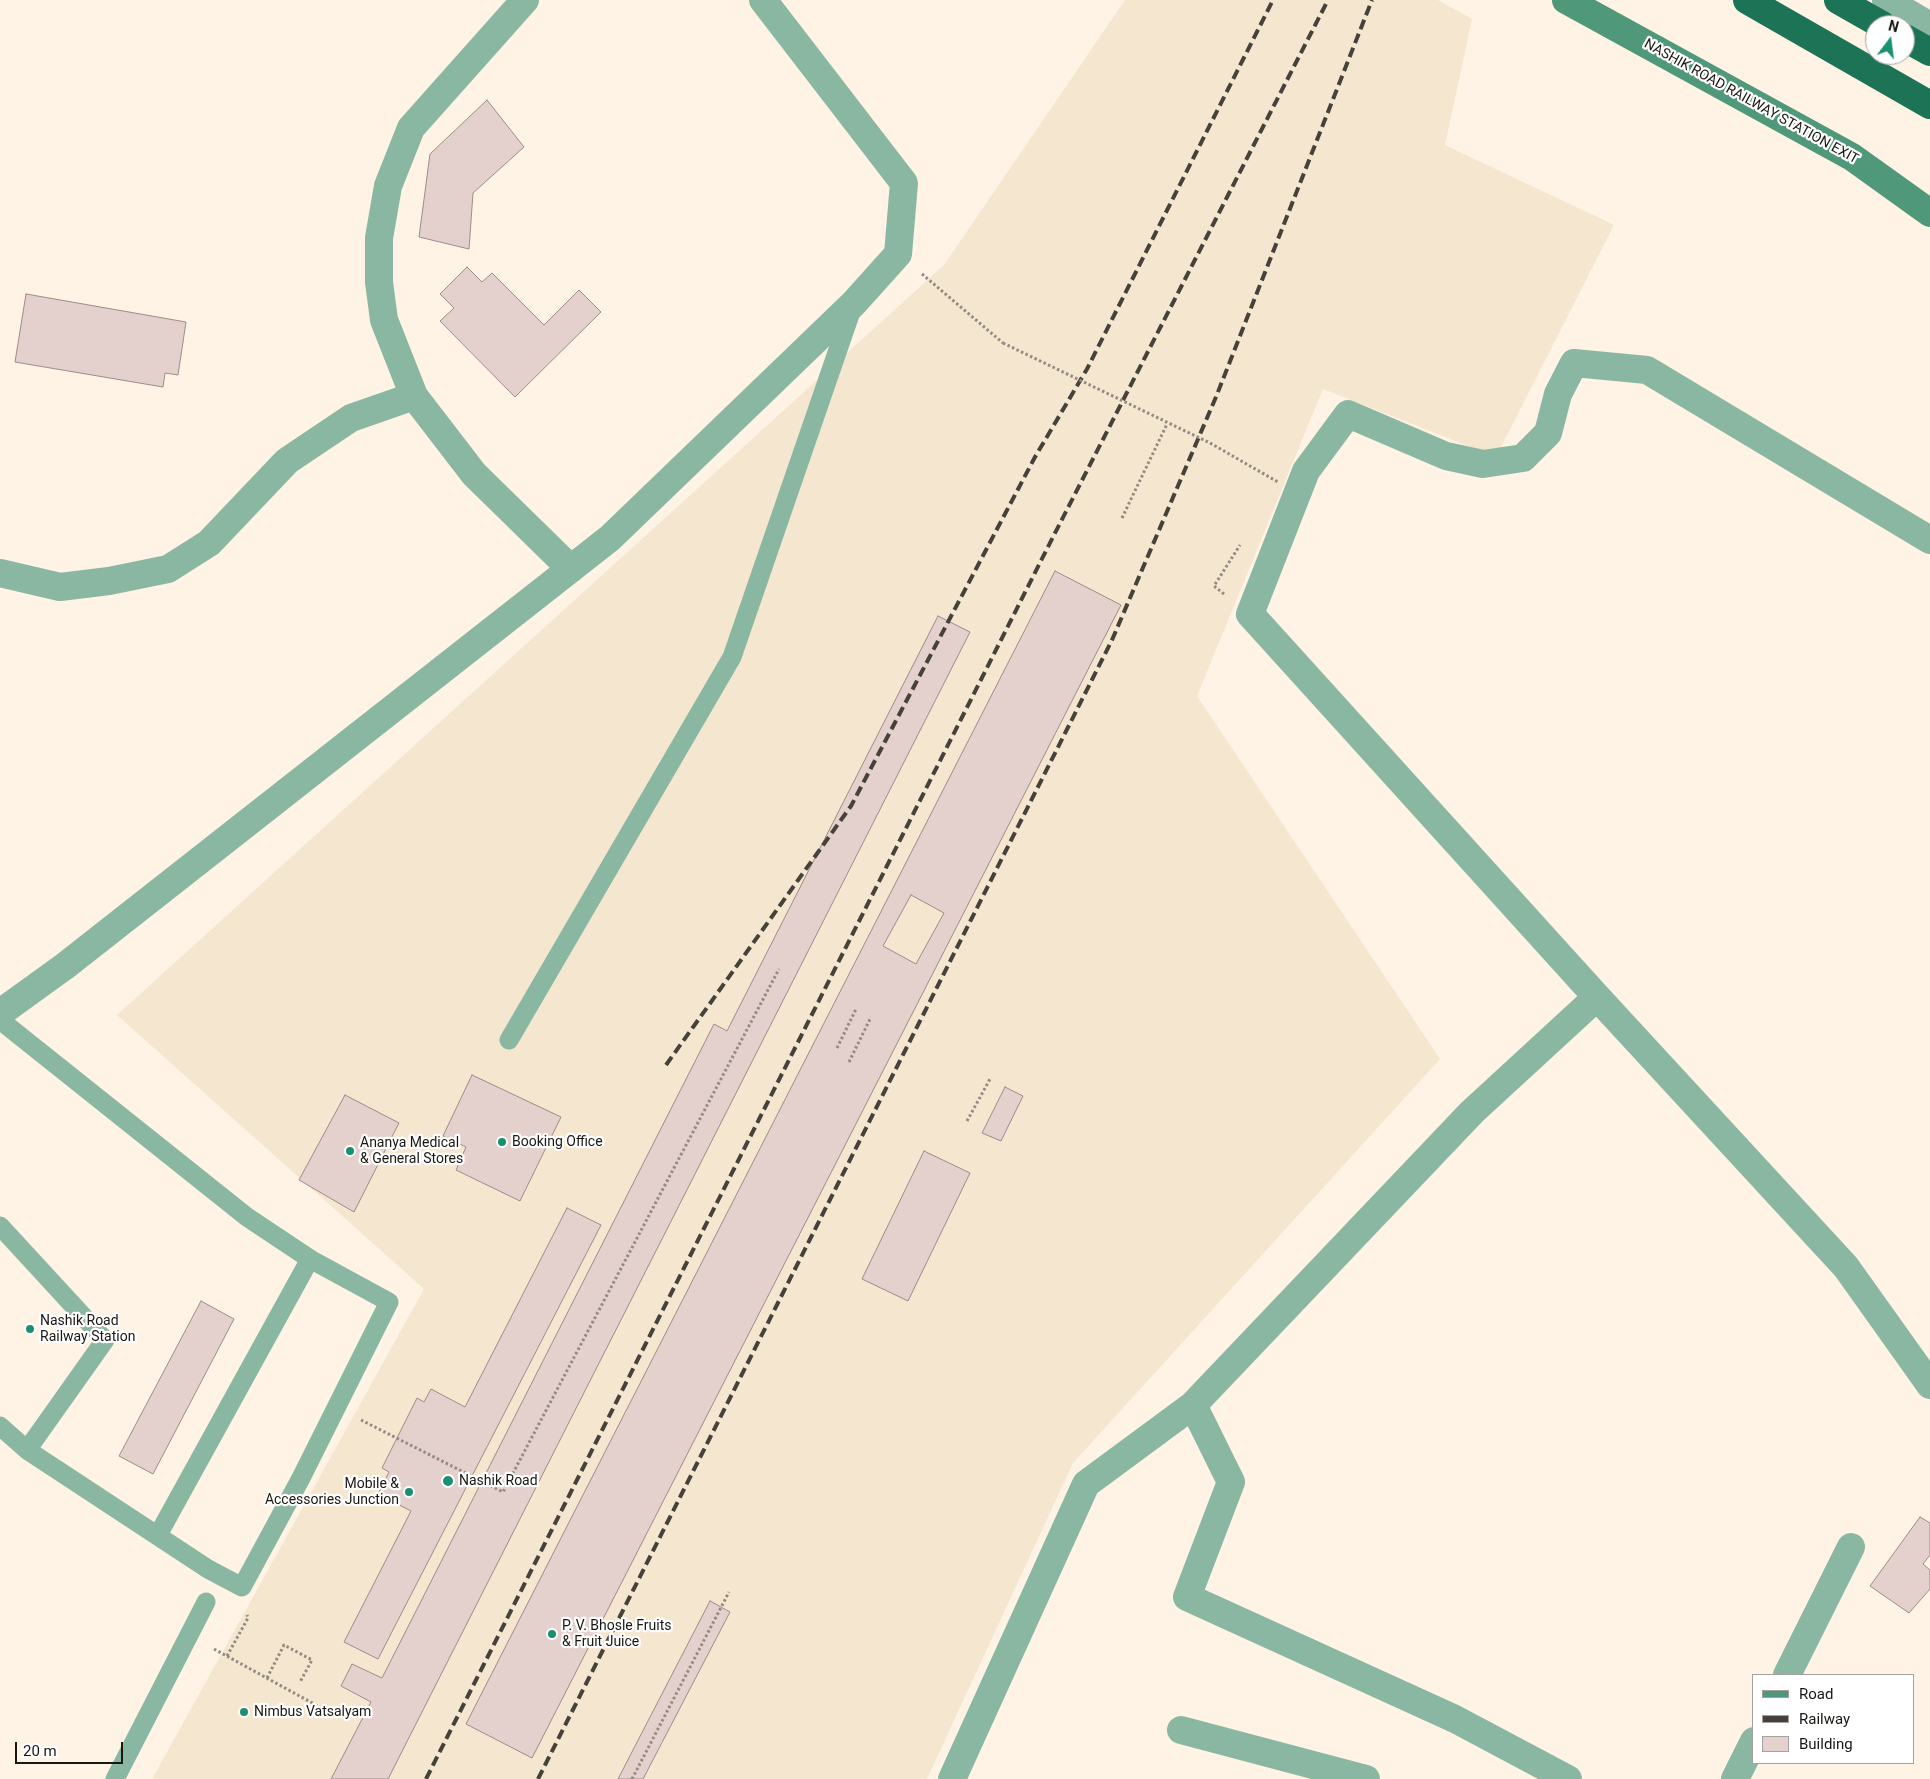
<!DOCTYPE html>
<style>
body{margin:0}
#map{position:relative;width:1930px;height:1779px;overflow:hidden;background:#fef3e4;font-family:Roboto,sans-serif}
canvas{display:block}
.legend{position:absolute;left:1752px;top:1674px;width:162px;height:90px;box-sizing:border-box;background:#fff;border:1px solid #a3a2a0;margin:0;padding:6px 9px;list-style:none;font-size:15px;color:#1a1712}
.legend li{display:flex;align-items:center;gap:10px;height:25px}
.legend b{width:25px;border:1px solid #a3a2a0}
.north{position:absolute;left:1865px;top:15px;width:50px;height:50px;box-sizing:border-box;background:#fff;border:1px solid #a3a2a0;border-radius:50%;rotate:15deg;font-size:14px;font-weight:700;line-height:20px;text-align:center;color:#1a1712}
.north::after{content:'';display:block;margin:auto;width:18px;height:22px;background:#1b8f71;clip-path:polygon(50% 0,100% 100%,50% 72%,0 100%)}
.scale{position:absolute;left:15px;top:1742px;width:108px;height:22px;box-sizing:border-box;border:2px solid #1a1712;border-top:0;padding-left:6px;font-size:15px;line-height:18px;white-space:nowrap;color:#1a1712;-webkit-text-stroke:4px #fff;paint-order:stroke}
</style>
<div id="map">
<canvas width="1930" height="1779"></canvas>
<ul class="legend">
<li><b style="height:6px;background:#4f987a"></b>Road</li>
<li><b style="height:6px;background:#46413a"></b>Railway</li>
<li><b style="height:14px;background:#e4d0cc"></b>Building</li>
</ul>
<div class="north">N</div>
<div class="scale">20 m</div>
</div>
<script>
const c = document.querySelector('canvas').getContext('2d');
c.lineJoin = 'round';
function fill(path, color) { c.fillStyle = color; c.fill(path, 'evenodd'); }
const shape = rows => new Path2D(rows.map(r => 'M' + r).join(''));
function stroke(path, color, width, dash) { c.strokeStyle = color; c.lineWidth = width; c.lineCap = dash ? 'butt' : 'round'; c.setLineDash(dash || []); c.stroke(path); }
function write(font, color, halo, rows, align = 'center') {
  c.font = font + ' Roboto,sans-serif'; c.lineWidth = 4.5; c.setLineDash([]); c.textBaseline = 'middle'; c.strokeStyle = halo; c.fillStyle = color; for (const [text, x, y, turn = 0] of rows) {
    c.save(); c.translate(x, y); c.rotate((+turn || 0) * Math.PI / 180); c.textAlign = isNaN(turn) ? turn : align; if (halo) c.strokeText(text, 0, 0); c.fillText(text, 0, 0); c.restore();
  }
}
const built = shape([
 [1125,0,1438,0,1472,19,1445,145,1614,225,1496,457,1323,389,1197,696,1440,1059,1073,1463,927,1779,152,1779,424,1289,117,1015,944,265]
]);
const building = shape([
 [487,100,524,147,473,193,469,249,419,237,430,154,487,100],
 [467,267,482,282,492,273,544,325,579,290,601,312,515,397,440,321,454,308,440,294,467,267],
 [26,294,186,322,178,375,165,373,163,387,15,362,26,294],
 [1055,571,1121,605,532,1758,466,1724,1055,571],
 [938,616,970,632,388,1779,331,1779,371,1702,341,1686,352,1664,382,1678,714,1024,727,1031,938,616],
 [911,895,944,913,916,964,883,946,911,895],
 [472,1075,561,1117,520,1201,456,1170,466,1147,443,1136,472,1075],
 [1005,1087,1023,1096,1001,1141,982,1133,1005,1087],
 [345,1095,399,1123,354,1212,299,1180,345,1095],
 [924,1151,970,1173,908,1301,862,1279,924,1151],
 [567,1208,601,1225,378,1659,344,1642,411,1511,378,1494,389,1472,382,1468,417,1398,424,1402,431,1389,465,1407,567,1208],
 [201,1301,234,1319,153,1474,119,1456,201,1301],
 [1920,1517,1930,1523,1930,1555,1923,1564,1930,1570,1930,1589,1909,1613,1870,1586,1920,1517],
 [710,1601,730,1612,643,1779,618,1779,710,1601]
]);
const path = shape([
 [922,274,1003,343],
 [1122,518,1167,424],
 [1224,594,1214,586,1240,545],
 [837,1048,856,1009],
 [849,1062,871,1017],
 [967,1121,990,1079],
 [361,1420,503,1492,779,969],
 [214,1649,325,1710],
 [227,1656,248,1618,247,1615],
 [267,1678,284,1645,312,1660,300,1682],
 [632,1779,729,1592]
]);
const service = shape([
 [0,1020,247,1217,310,1259,389,1302,301,1478,242,1587,208,1569,27,1450,0,1426],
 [509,1040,732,657,852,309],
 [0,1226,105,1340,27,1450],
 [158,1535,310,1259],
 [115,1779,206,1602]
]);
const minor = shape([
 [525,0,411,128,388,186,379,238,379,282,384,320,414,396,474,474,571,569],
 [1886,0,1930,26],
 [1930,540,1647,370,1574,363,1558,394,1548,433,1523,458,1483,464,1446,456,1348,414,1306,471,1250,614,1597,997,1846,1267,1930,1385],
 [0,573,60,587,109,581,168,569,209,543,287,461,351,418,414,396],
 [0,1013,65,966,610,538,854,303,898,254,904,183,763,0],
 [1787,1675,1851,1547],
 [1181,1730,1366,1779],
 [952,1779,1086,1484,1193,1405],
 [1568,1779,1455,1719,1187,1597,1231,1482,1193,1405,1472,1112,1597,997],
 [1735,1779,1754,1741]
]);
const secondary = shape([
 [1566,0,1852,157,1930,213]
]);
const trunk = shape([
 [1747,0,1930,105],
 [1838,0,1882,25],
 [1905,38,1930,52]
]);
const rail = shape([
 [666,1065,851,806,1035,457,1087,369,1273,0],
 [426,1779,1054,535,1328,0],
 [538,1779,1112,640,1216,397,1372,0]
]);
const pathBridge = shape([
 [1003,343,1210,443,1278,482]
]);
const markers = [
 [502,1142,5,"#1b8f71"],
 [350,1151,5,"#1b8f71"],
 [30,1329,5,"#1b8f71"],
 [448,1481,6,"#1b8f71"],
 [409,1492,5,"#1b8f71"],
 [552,1634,5,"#1b8f71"],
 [244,1712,5,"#1b8f71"]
];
const streetNames = [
 ["NASHIK ROAD RAILWAY STATION EXIT",1751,102,29]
];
const poiNames = [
 ["Booking Office",512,1142],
 ["Ananya Medical",360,1143],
 ["& General Stores",360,1159],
 ["Nashik Road",40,1321],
 ["Railway Station",40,1337],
 ["Nashik Road",459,1481],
 ["Mobile &",399,1484,"right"],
 ["Accessories Junction",399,1500,"right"],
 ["P. V. Bhosle Fruits",562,1626],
 ["& Fruit Juice",562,1642],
 ["Nimbus Vatsalyam",254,1712]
];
fill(built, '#f5e6d0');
fill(building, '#e4d0cc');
stroke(building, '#9e8b88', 1);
stroke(path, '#928b81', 3, [2.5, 2.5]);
stroke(service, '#89b7a2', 19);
stroke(minor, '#89b7a2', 28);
stroke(secondary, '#4f987a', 28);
stroke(trunk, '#1c7356', 28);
stroke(rail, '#46413a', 4, [10, 5]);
stroke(pathBridge, '#928b81', 3, [2.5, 2.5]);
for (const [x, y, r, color] of markers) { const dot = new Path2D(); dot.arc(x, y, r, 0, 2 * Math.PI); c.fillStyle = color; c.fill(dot); stroke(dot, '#fff', 2); }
write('14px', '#1a1712', '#fff', streetNames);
write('14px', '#1a1712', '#fff', poiNames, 'left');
</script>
